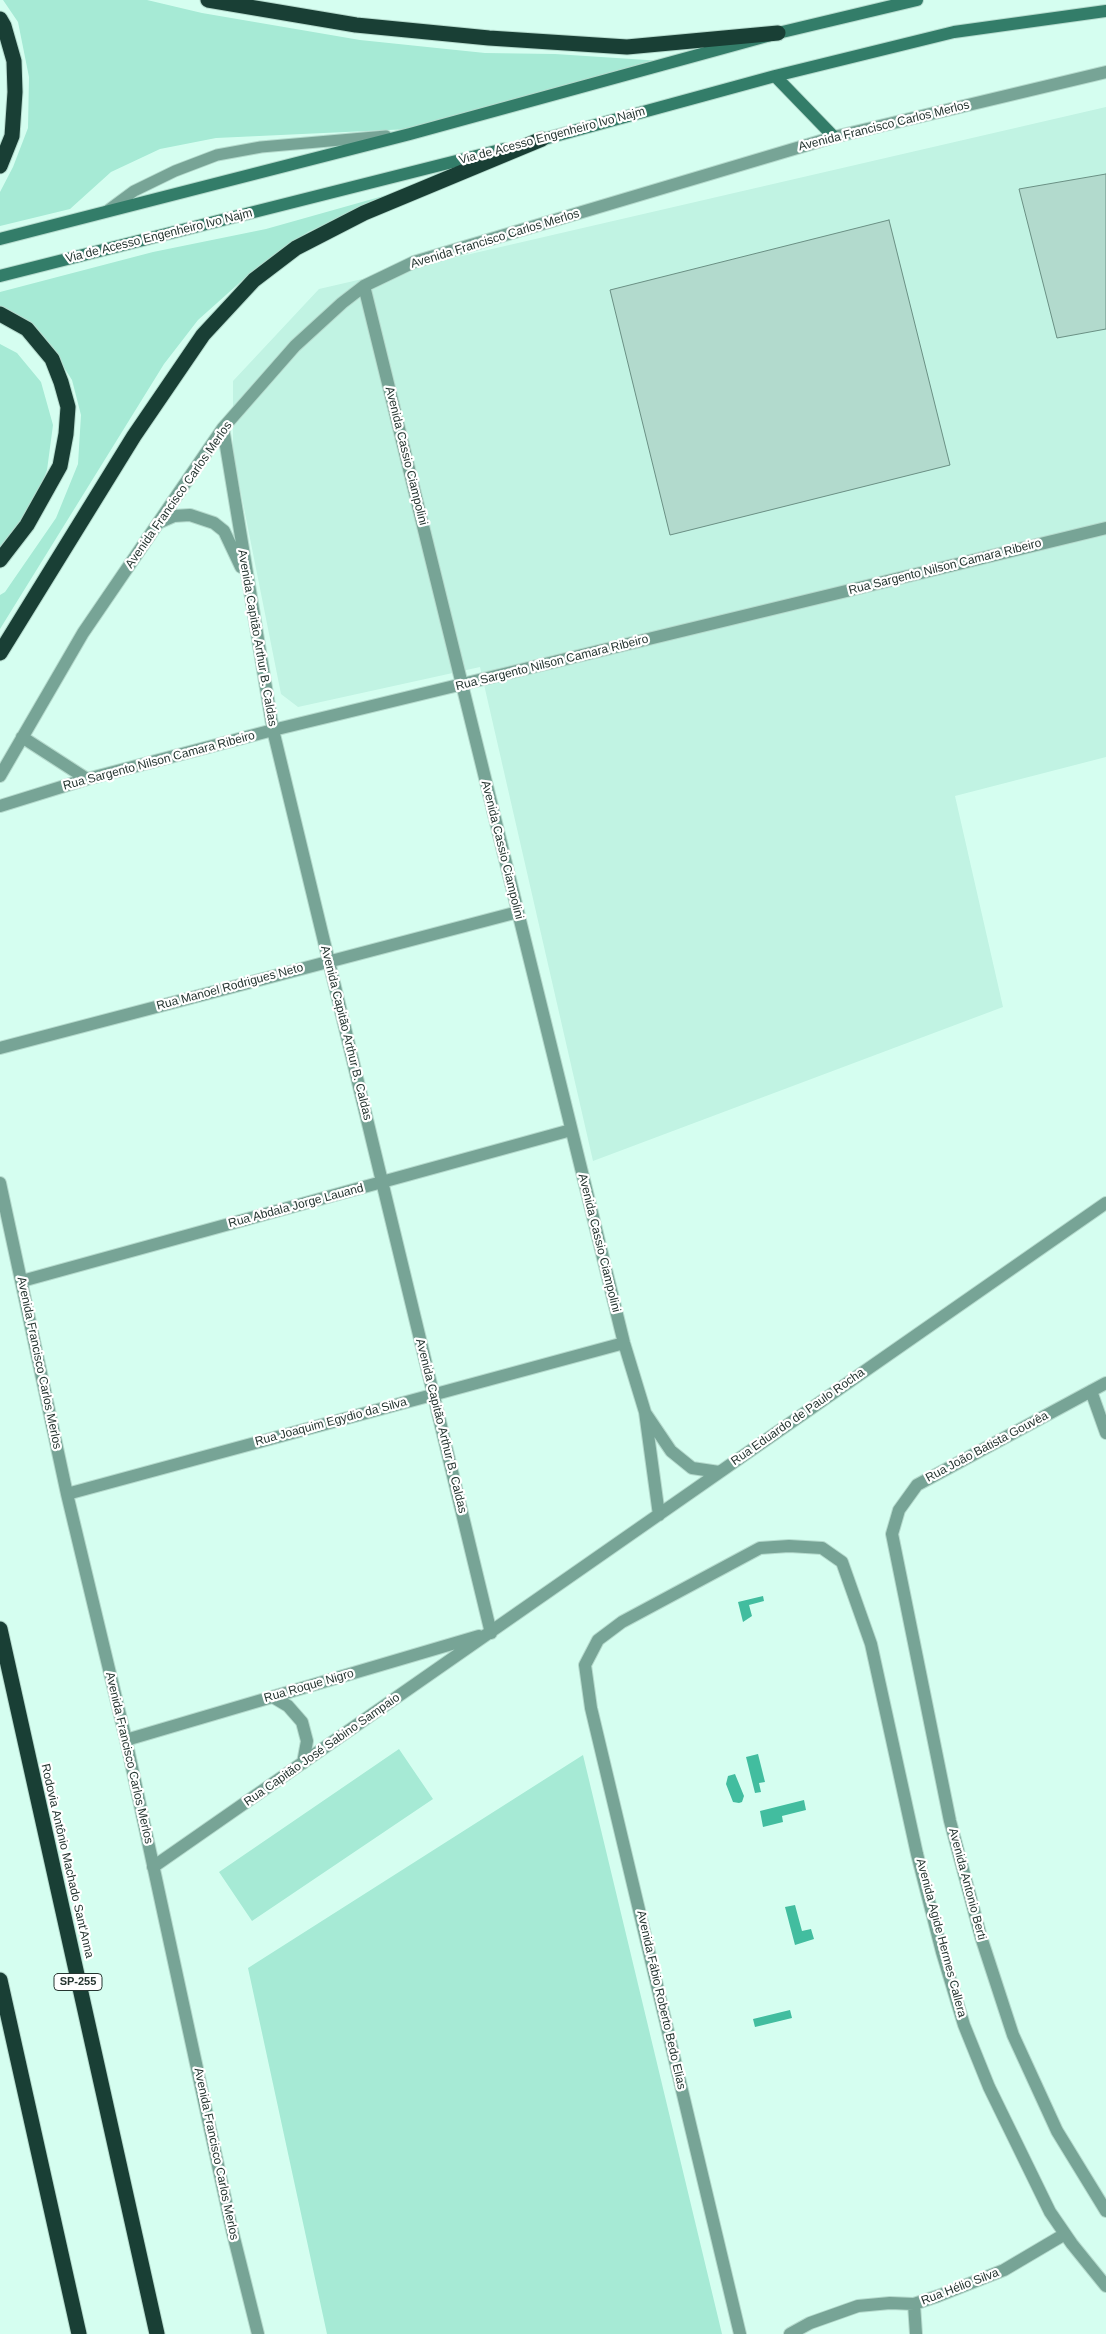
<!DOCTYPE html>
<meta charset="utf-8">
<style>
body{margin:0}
canvas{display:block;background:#d5fef0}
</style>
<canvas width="1106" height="2334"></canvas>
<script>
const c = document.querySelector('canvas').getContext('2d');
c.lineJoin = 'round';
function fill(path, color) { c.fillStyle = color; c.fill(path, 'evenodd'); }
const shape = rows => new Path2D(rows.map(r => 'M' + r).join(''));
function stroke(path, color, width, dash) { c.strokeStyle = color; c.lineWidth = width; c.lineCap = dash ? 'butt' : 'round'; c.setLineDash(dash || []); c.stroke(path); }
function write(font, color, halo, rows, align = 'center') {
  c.font = font + ' Helvetica,sans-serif'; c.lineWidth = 4.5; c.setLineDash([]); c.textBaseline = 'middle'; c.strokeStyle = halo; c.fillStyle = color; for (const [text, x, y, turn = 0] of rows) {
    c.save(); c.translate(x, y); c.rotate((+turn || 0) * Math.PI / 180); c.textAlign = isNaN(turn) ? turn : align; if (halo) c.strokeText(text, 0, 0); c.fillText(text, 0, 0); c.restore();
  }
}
const built = shape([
 [1106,107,1106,757,955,796,1003,1007,593,1161,480,667,298,707,281,694,233,453,233,381,319,289]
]);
const green = shape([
 [3,0,147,0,202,13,360,40,485,53,555,54,693,63,519,101,410,129,216,138,160,149,111,172,70,209,0,226,0,192,13,167,28,128,29,77,18,22],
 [401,191,308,232,255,269,198,320,164,364,0,629,0,595,5,592,56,518,78,464,81,415,72,380,52,349,0,313,0,292,153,252,266,229],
 [0,344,17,353,41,382,53,425,47,470,33,508,0,547],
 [399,1749,433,1799,252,1921,219,1872],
 [583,1755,722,2334,327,2334,248,1968]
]);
const water = shape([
 [763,1596,764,1601,749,1605,752,1616,743,1622,738,1602],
 [758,1754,765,1782,759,1783,761,1792,755,1793,746,1757],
 [735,1774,744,1796,742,1802,739,1803,733,1802,726,1784,728,1776],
 [804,1800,806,1810,782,1816,783,1822,763,1827,760,1811],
 [795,1905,802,1931,811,1929,814,1939,795,1945,785,1907],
 [790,2010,792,2018,755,2027,753,2019]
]);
const building = shape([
 [1106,174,1106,329,1057,338,1019,189,1106,174],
 [889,220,950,465,670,535,610,290,889,220]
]);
const service = shape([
 [107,211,134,191,175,171,217,155,261,147,386,136]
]);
const minor = shape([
 [364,286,624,1343,645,1412,659,1515],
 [223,428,273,730,491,1633],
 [158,523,174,516,190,515,214,523,224,531,241,567],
 [22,737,87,779],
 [0,776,83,633,223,428,295,346,342,303,364,286,414,262,834,137,1106,72],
 [0,806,87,779,273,730,1106,528],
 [0,1048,518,912],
 [0,1183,67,1494,126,1740,232,2230,258,2334],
 [22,1281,571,1130],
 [1106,1383,917,1485,899,1510,892,1534,950,1821,981,1937,1013,2035,1057,2131,1106,2211],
 [1091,1391,1106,1433],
 [646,1414,671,1451,692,1468,719,1472],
 [67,1494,624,1343],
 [273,1697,288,1706,302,1722,307,1741,303,1763],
 [126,1740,479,1636],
 [153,1867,1106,1203],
 [914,2304,916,2334],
 [740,2334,591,1708,585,1665,598,1640,622,1622,760,1548,789,1546,822,1548,842,1562,871,1644,917,1854,942,1952,964,2025,989,2087,1050,2212,1072,2244,1106,2286],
 [790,2334,810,2323,858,2306,890,2303,914,2304,938,2296,1004,2270,1065,2234]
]);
const secondary = shape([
 [775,76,834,137],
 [533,142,775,76,954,32,1106,11],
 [0,239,410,134,778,33,917,0],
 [0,276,504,149]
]);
const motorway = shape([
 [208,0,356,25,489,38,627,47,778,33],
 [0,19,4,26,14,61,15,92,12,136,0,166],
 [0,314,27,329,52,359,61,382,68,407,66,434,60,466,27,525,0,560],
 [0,653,134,436,203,335,254,280,296,248,364,213,542,139],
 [0,1629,157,2334],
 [0,1980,79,2334]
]);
const shields = [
 [78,1982,48]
];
const shieldNames = [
 ["SP-255",78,1982]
];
const streetNames = [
 ["Avenida Francisco Carlos Merlos",884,126,-14],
 ["Via de Acesso Engenheiro Ivo Najm",552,136,-15],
 ["Via de Acesso Engenheiro Ivo Najm",159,236,-14],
 ["Avenida Francisco Carlos Merlos",495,239,-17],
 ["Avenida Cassio Ciampolini",406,456,76],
 ["Avenida Francisco Carlos Merlos",179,495,-55],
 ["Rua Sargento Nilson Camara Ribeiro",945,567,-14],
 ["Avenida Capitão Arthur B. Caldas",257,638,80],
 ["Rua Sargento Nilson Camara Ribeiro",552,663,-14],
 ["Rua Sargento Nilson Camara Ribeiro",159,761,-15],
 ["Avenida Cassio Ciampolini",502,850,76],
 ["Rua Manoel Rodrigues Neto",230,987,-15],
 ["Avenida Capitão Arthur B. Caldas",346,1033,76],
 ["Rua Abdala Jorge Lauand",296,1206,-15],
 ["Avenida Cassio Ciampolini",599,1243,76],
 ["Avenida Francisco Carlos Merlos",39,1363,78],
 ["Rua Eduardo de Paulo Rocha",798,1417,-35],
 ["Rua Joaquim Egydio da Silva",331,1422,-15],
 ["Avenida Capitão Arthur B. Caldas",441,1426,76],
 ["Rua João Batista Gouvêa",987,1447,-28],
 ["Rua Roque Nigro",309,1686,-16],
 ["Rua Capitão José Sabino Sampaio",322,1750,-35],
 ["Avenida Francisco Carlos Merlos",129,1758,77],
 ["Rodovia Antônio Machado Sant'Anna",67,1861,77],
 ["Avenida Antonio Berti",967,1884,75],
 ["Avenida Agide Hermes Callera",941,1938,75],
 ["Avenida Fábio Roberto Bedo Elias",661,2000,77],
 ["Avenida Francisco Carlos Merlos",216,2154,78],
 ["Rua Hélio Silva",960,2287,-21]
];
fill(built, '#c1f3e3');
fill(green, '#a6ead5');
fill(water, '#42bd9f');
fill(building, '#b2dacd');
stroke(building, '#6a9084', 1);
stroke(service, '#b5dacd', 13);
stroke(minor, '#b5dacd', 14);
stroke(secondary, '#b5dacd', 14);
stroke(motorway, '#b5dacd', 17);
stroke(service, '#77a496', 11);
stroke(minor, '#77a496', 12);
stroke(secondary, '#337d69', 12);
stroke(motorway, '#193f35', 15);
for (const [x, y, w] of shields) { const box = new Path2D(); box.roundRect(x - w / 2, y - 8.5, w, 17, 4); c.fillStyle = '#fff'; c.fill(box); stroke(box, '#253530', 1); }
write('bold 11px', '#253530', null, shieldNames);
write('12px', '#253530', '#fff', streetNames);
</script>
